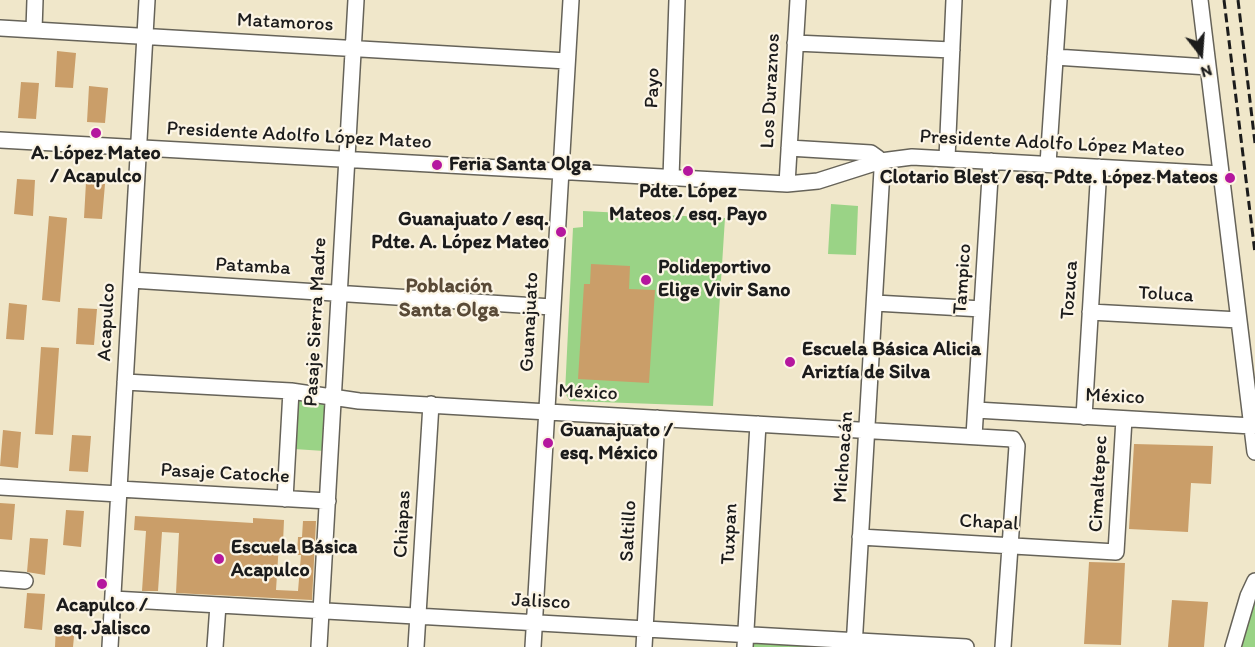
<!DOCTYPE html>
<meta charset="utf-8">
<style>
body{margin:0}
#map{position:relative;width:1255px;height:647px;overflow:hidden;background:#f0e7ca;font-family:Itim,sans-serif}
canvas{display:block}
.north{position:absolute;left:1171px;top:24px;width:60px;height:60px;-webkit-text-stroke:4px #fcf5e5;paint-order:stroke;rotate:163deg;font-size:16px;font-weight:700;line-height:24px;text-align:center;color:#1c1c1c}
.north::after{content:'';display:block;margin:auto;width:21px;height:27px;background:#1c1c1c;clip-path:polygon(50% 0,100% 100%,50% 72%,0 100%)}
</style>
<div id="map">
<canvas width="1255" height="647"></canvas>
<div class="north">N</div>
</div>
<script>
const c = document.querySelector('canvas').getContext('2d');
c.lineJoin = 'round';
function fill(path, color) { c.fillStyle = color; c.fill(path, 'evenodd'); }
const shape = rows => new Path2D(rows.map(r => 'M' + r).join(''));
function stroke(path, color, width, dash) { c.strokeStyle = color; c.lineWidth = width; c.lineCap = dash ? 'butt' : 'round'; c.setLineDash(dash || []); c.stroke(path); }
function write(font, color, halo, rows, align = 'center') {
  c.font = font + ' Itim,sans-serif'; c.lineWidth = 4.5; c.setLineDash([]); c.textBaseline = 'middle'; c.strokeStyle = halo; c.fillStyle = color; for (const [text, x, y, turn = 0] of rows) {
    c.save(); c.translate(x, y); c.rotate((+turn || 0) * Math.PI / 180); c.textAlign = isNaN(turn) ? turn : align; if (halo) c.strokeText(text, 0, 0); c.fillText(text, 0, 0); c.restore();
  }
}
const green = shape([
 [831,204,858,206,856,255,828,254],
 [583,211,725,218,713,406,570,401,565,393,573,228,583,227],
 [296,396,327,401,324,451,294,449],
 [1255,597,1255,647,1239,647],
 [750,639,837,647,749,647]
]);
const building = shape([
 [57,51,76,53,73,88,55,87],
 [21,82,39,83,36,119,18,118],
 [89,86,108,88,105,123,87,122],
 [17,179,35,180,33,216,14,214],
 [86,182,105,184,102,219,84,218],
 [49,216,67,218,60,302,42,300],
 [591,264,630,266,629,289,655,290,649,383,578,379,584,284,590,284],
 [9,303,27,305,24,340,6,339],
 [78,308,97,309,94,345,76,344],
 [41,347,59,348,53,435,35,434],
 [3,430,21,432,18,468,0,466],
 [72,435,91,436,88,472,69,471],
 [1134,444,1213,446,1211,484,1191,483,1188,532,1129,529],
 [0,503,15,504,12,540,0,539],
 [66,510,84,511,81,547,63,545],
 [135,516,253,523,253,518,284,520,283,543,279,543,276,590,298,591,301,555,297,555,298,537,302,537,303,521,316,521,312,600,176,593,179,533,162,532,158,591,142,591,146,531,134,530],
 [30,538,48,539,45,575,27,572],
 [1089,562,1125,563,1121,645,1084,644],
 [27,593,45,594,42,630,24,628],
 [1172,600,1208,602,1204,647,1168,647],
 [56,625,75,626,73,647,55,647]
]);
const minor = shape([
 [1200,0,1255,452],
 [0,28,567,61],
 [34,30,35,0],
 [795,43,952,50],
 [1055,57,1208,67],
 [0,140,787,184,818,181,881,161,912,157,1221,174],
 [789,148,871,153,878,158,882,170,854,647],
 [947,158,954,0],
 [1048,164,1059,0],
 [671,178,677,0],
 [787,184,798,0],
 [131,280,552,307],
 [875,303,982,309],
 [1090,312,1239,320],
 [125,382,291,391,359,401,1013,439,1017,446,1003,647],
 [976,410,1252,426],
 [1084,417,1099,167],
 [974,436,991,161],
 [0,487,119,494],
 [119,489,328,501],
 [285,499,291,391],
 [860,537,1116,552,1124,419],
 [0,579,25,581],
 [113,599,966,647],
 [110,647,147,0],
 [215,647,218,605],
 [319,647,356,0],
 [416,647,431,404],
 [533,647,571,0],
 [644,647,657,418],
 [745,647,758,424],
 [1233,647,1248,596,1255,581]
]);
const rail = shape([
 [1224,0,1255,253],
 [1238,0,1255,143]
]);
const markers = [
 [96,133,6,"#b5179e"],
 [437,165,6,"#b5179e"],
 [688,171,6,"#b5179e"],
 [1230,178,6,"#b5179e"],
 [561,232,6,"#b5179e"],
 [646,280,6,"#b5179e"],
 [790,362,6,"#b5179e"],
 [548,443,6,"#b5179e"],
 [219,559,6,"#b5179e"],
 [102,584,6,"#b5179e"]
];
const streetNames = [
 ["Matamoros",285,23,3],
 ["Payo",653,88,-88],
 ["Los Duraznos",771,91,-87],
 ["Presidente Adolfo López Mateo",299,136,3],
 ["Presidente Adolfo López Mateo",1052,144,3],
 ["Patamba",253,267,3],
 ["Tampico",963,279,-86],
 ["Tozuca",1070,290,-86],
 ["Toluca",1166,295,3],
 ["Acapulco",107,322,-87],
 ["Pasaje Sierra Madre",316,322,-87],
 ["Guanajuato",530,322,-87],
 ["México",588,393,3],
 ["México",1115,397,3],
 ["Michoacán",844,457,-86],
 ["Pasaje Catoche",225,474,3],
 ["Cimaltepec",1099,484,-87],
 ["Chapal",989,523,3],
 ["Chiapas",403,524,-87],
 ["Saltillo",629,531,-87],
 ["Tuxpan",730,534,-87],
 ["Jalisco",541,602,3]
];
const poiNames = [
 ["A. López Mateo",96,154,"center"],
 ["/ Acapulco",96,177,"center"],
 ["Feria Santa Olga",449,165],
 ["Clotario Blest / esq. Pdte. López Mateos",1218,178,"right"],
 ["Pdte. López",688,192,"center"],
 ["Mateos / esq. Payo",688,215,"center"],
 ["Guanajuato / esq.",549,220,"right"],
 ["Pdte. A. López Mateo",549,243,"right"],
 ["Polideportivo",658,268],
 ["Elige Vivir Sano",658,291],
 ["Escuela Básica Alicia",802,350],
 ["Ariztía de Silva",802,373],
 ["Guanajuato /",560,431],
 ["esq. México",560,454],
 ["Escuela Básica",231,548],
 ["Acapulco",231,571],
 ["Acapulco /",102,606,"center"],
 ["esq. Jalisco",102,629,"center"]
];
const neighbourhoodNames = [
 ["Población",449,287],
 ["Santa Olga",449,311]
];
fill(green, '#9ad386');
fill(building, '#ca9e69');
stroke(minor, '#666359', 18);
stroke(minor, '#fff', 15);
stroke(rail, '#1c1c1c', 3, [9, 4.5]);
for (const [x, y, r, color] of markers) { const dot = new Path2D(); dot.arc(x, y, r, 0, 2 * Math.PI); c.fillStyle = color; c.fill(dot); stroke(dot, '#fcf5e5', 2); }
write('20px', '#1c1c1c', '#fcf5e5', streetNames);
write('bold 20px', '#1c1c1c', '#fcf5e5', poiNames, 'left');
write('bold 21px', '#594a37', '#fcf5e5', neighbourhoodNames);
</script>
